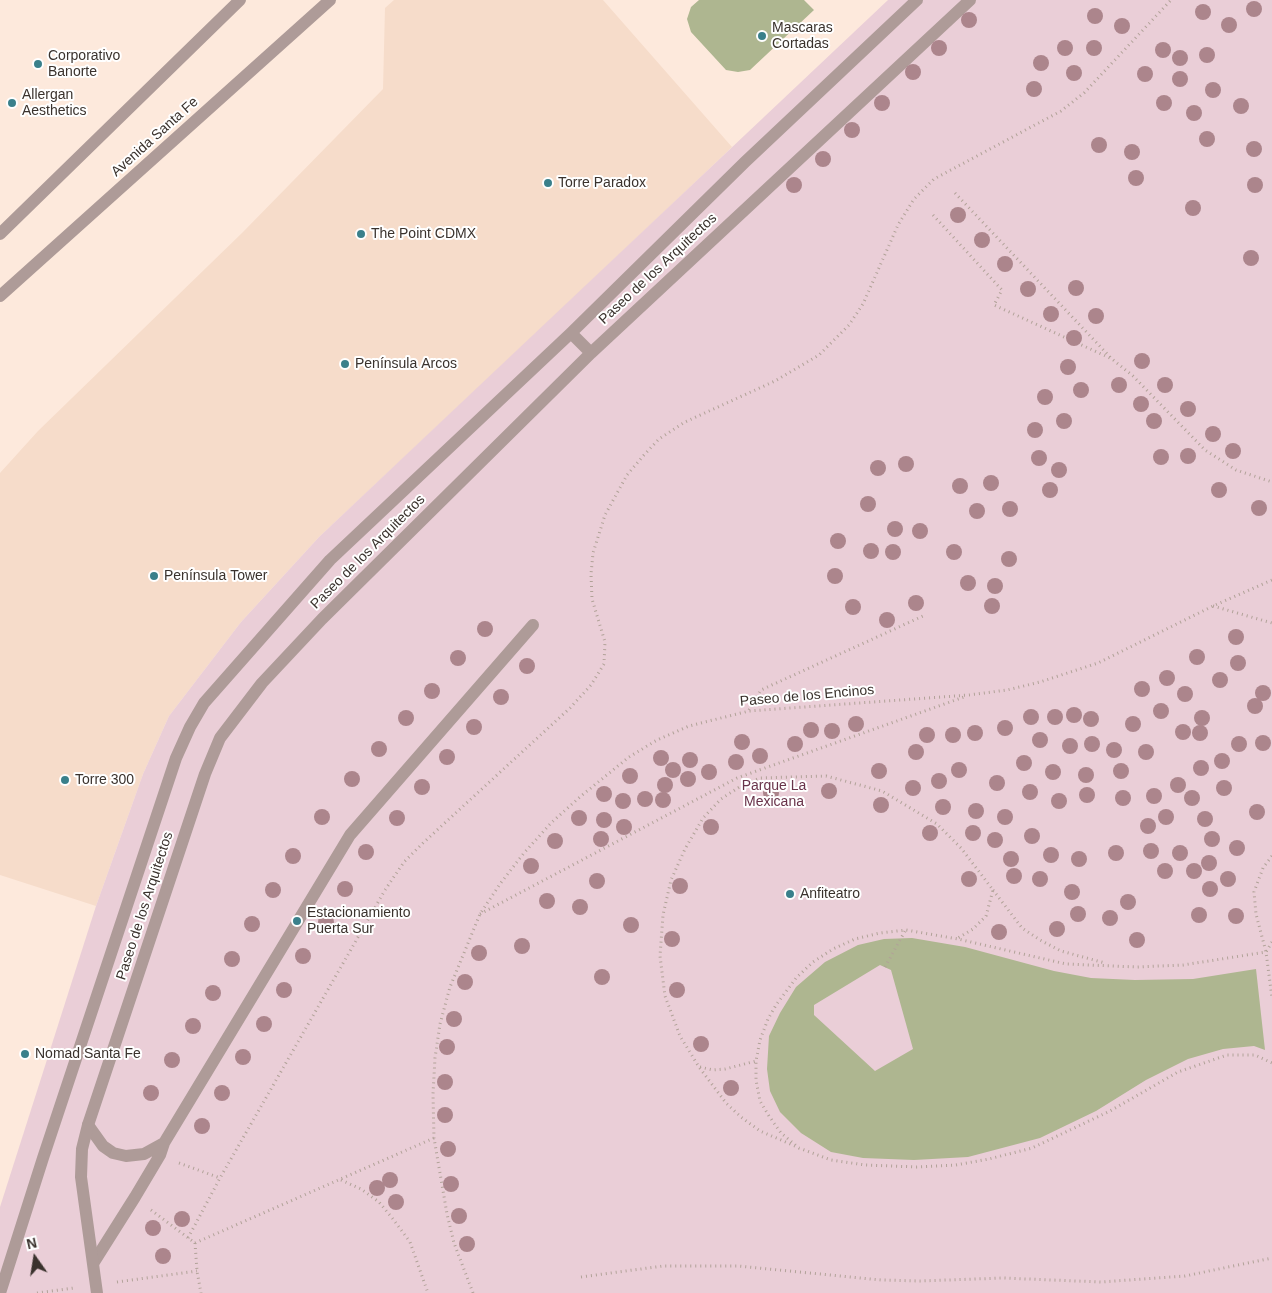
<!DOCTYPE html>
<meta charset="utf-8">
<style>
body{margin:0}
#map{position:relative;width:1272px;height:1293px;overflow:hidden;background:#fde9dc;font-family:Helvetica,sans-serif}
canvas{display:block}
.north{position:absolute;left:10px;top:1233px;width:50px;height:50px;-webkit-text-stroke:4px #fff;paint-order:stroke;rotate:347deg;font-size:14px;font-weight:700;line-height:20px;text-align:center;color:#3a322d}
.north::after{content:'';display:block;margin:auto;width:18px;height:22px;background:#3a322d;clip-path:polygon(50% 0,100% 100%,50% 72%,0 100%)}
</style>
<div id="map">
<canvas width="1272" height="1293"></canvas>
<div class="north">N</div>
</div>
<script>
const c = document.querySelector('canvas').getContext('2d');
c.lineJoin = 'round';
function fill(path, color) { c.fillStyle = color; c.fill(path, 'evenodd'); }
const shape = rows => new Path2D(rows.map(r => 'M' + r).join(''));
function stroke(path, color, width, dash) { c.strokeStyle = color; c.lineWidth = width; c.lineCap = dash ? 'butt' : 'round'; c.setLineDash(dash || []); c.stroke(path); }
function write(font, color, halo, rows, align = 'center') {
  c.font = font + ' Helvetica,sans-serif'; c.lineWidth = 4; c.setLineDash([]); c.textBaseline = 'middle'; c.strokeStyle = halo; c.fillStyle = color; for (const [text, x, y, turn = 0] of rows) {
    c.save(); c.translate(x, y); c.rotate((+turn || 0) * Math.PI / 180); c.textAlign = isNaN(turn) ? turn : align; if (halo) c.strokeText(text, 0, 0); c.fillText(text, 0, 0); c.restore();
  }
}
const built = shape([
 [394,0,603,0,732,147,554,317,319,537,241,622,169,716,143,774,96,906,0,875,0,473,38,431,243,232,383,89,385,8]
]);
const green = shape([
 [888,0,1272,0,1272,1293,0,1293,0,1207,96,906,143,774,169,716,241,622,319,537]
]);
const water = shape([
 [699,0,804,0,814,10,750,70,738,72,726,70,691,32,687,19,691,7],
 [912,938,965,947,1054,971,1091,978,1135,980,1193,979,1256,969,1265,1050,1254,1046,1223,1049,1188,1059,1146,1080,1096,1111,1040,1138,968,1157,914,1160,863,1158,831,1152,801,1133,780,1112,770,1091,767,1069,769,1036,780,1013,796,987,825,962,858,945,884,939],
 [880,965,891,970,913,1049,875,1071,814,1015,814,1005]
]);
const path = shape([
 [955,193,1112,359,1133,376,1205,450,1236,470,1272,482],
 [933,215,1002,290,994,305,1110,358],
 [1213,606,1272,623],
 [749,710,761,690,923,616],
 [1272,856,1263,868,1254,892,1256,914,1266,952,1272,998],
 [993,890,1022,928,1040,940,1061,951,1105,963],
 [480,914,737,778,964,697],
 [1272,942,1266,952,1183,965,1137,967,1066,964,958,939,906,930,880,933,855,939,833,949,813,962,796,978,776,1005,768,1019,760,1040,756,1061,756,1080,760,1101,769,1116,781,1133,799,1148,831,1160,865,1165,917,1167,956,1165,989,1159,1032,1148,1110,1111,1178,1072,1227,1055,1255,1055,1272,1063],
 [885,967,905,931],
 [700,1067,713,1070,725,1069,756,1061],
 [795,1146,760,1131,741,1117,726,1103,699,1067,680,1036,665,996,660,956,663,915,671,880,685,849,703,818,721,799,741,786,760,778,826,776,882,791,937,824,961,848,993,890,986,916,973,929,958,938],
 [179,1163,220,1178],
 [341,1180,361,1189,379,1202,393,1219,410,1242,428,1293],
 [151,1210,195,1243,197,1271,201,1293],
 [188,1238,220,1178,385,890,404,862,423,843,570,708,591,685,604,664,605,642,592,599,591,574,593,553,605,515,627,475,644,455,659,439,685,422,775,381,819,355,849,325,863,304,898,225,914,199,934,179,1061,111,1084,93,1171,0],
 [195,1243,434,1138],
 [581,1277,663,1266,738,1266,881,1280,920,1281,1003,1278,1101,1282,1185,1276,1272,1258],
 [117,1282,197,1271],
 [37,1293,74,1288],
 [473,1293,454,1243,447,1214,434,1138,433,1094,435,1058,440,1024,450,987,480,914,500,884,524,853,551,823,581,796,629,757,657,740,689,726,749,711,969,695,1007,690,1040,682,1098,663,1213,606,1272,580]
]);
const service = shape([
 [88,1125,103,1146,113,1153,126,1156,144,1154,164,1143],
 [94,1262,135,1197,160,1155,164,1143,350,835,533,625]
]);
const minor = shape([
 [571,333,591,353],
 [0,1293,43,1158,176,758,190,727,204,703,330,560,571,333,745,162,917,0],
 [97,1293,81,1177,82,1149,88,1125,205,774,220,738,262,683,322,619,591,353,970,0]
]);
const tertiary = shape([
 [0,234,240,0],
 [0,296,330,0]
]);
const trees = [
 [1254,9],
 [1203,12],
 [1095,16],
 [969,20],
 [1229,25],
 [1122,26],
 [939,48],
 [1065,48],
 [1094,48],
 [1163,50],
 [1207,55],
 [1180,58],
 [1041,63],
 [913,72],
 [1074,73],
 [1145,74],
 [1180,79],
 [1034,89],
 [1213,90],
 [882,103],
 [1164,103],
 [1241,106],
 [1194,113],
 [852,130],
 [1207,139],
 [1099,145],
 [1254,149],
 [1132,152],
 [823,159],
 [1136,178],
 [794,185],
 [1255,185],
 [1193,208],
 [958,215],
 [982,240],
 [1251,258],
 [1005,264],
 [1076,288],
 [1028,289],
 [1051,314],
 [1096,316],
 [1074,338],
 [1142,361],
 [1068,367],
 [1119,385],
 [1165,385],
 [1081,390],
 [1045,397],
 [1141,404],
 [1188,409],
 [1064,421],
 [1154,421],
 [1035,430],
 [1213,434],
 [1233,451],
 [1188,456],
 [1161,457],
 [1039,458],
 [906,464],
 [878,468],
 [1059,470],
 [991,483],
 [960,486],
 [1050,490],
 [1219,490],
 [868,504],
 [1259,508],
 [1010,509],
 [977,511],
 [895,529],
 [920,531],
 [838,541],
 [871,551],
 [893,552],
 [954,552],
 [1009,559],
 [835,576],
 [968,583],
 [995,586],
 [916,603],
 [992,606],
 [853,607],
 [887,620],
 [485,629],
 [1236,637],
 [1197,657],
 [458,658],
 [1238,663],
 [527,666],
 [1167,678],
 [1220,680],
 [1142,689],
 [432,691],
 [1263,693],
 [1185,694],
 [501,697],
 [1255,706],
 [1161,711],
 [1074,715],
 [1031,717],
 [1055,717],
 [406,718],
 [1202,718],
 [1091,719],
 [856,724],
 [1133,724],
 [474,727],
 [1005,728],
 [811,730],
 [832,731],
 [1183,732],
 [975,733],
 [1200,733],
 [927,735],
 [953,735],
 [1040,740],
 [742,742],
 [1263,743],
 [795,744],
 [1092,744],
 [1239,744],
 [1070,746],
 [379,749],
 [1114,750],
 [916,752],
 [1146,752],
 [760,756],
 [447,757],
 [661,758],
 [690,760],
 [1222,761],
 [736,762],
 [1024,763],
 [1201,768],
 [673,770],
 [959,770],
 [879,771],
 [1121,771],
 [709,772],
 [1053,772],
 [1086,775],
 [630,776],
 [352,779],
 [688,779],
 [939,781],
 [997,783],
 [665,785],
 [1178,785],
 [422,787],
 [913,788],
 [1224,788],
 [829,791],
 [1030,792],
 [771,793],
 [604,794],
 [1087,795],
 [1154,796],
 [1123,798],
 [1192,798],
 [645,799],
 [663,800],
 [623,801],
 [1059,801],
 [881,805],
 [943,807],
 [976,811],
 [1257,812],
 [322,817],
 [1005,817],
 [1166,817],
 [397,818],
 [579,818],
 [1205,819],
 [604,820],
 [1148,826],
 [624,827],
 [711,827],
 [930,833],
 [973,833],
 [1032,836],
 [601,839],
 [1212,839],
 [995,840],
 [555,841],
 [1237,848],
 [1151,851],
 [366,852],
 [1116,853],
 [1180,853],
 [1051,855],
 [293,856],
 [1011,859],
 [1079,859],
 [1209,863],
 [531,866],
 [1165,871],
 [1194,871],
 [1014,876],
 [969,879],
 [1040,879],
 [1228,879],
 [597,881],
 [680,886],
 [345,889],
 [1210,889],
 [273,890],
 [1072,892],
 [547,901],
 [1128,902],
 [580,907],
 [1078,914],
 [1199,915],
 [1236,916],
 [1110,918],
 [326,922],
 [252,924],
 [631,925],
 [1057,929],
 [999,932],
 [672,939],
 [1137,940],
 [522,946],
 [479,953],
 [303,956],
 [232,959],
 [602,977],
 [465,982],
 [284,990],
 [677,990],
 [213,993],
 [454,1019],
 [264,1024],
 [193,1026],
 [701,1044],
 [447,1047],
 [243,1057],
 [172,1060],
 [445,1082],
 [731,1088],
 [151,1093],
 [222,1093],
 [445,1115],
 [202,1126],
 [448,1149],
 [390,1180],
 [451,1184],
 [377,1188],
 [396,1202],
 [459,1216],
 [182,1219],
 [153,1228],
 [467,1244],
 [163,1256]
];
const markers = [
 [762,36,5,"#3a808b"],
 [38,64,5,"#3a808b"],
 [12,103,5,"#3a808b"],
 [548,183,5,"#3a808b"],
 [361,234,5,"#3a808b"],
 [345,364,5,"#3a808b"],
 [154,576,5,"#3a808b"],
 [65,780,5,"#3a808b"],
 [790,894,5,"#3a808b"],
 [297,921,5,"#3a808b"],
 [25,1054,5,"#3a808b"]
];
const poiNames = [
 ["Mascaras",772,28],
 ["Cortadas",772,44],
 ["Corporativo",48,56],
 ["Banorte",48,72],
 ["Allergan",22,95],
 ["Aesthetics",22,111],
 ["Torre Paradox",558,183],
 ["The Point CDMX",371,234],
 ["Península Arcos",355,364],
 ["Península Tower",164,576],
 ["Torre 300",75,780],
 ["Anfiteatro",800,894],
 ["Estacionamiento",307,913],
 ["Puerta Sur",307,929],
 ["Nomad Santa Fe",35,1054]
];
const streetNames = [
 ["Avenida Santa Fe",155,137,-42],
 ["Paseo de los Arquitectos",658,269,-43],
 ["Paseo de los Arquitectos",368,552,-45],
 ["Paseo de los Encinos",807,696,-5],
 ["Paseo de los Arquitectos",145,906,-72]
];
const parkNames = [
 ["Parque La",774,786],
 ["Mexicana",774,802]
];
fill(built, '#f6dcca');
fill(green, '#eaced7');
fill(water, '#aeb690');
stroke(path, '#b1a298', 3, [1, 4]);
stroke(service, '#ae9b98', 12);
stroke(minor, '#ae9b98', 12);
stroke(tertiary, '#ae9b98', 12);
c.fillStyle = '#ac858c';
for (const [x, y] of trees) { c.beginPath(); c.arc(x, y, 8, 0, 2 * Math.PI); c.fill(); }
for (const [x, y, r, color] of markers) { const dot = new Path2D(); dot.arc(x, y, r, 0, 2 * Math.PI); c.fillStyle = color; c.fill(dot); stroke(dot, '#fff', 2); }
write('14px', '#3a322d', '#fff', poiNames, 'left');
write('14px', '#3a322d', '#fff', streetNames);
write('14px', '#69334a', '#fff', parkNames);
</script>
